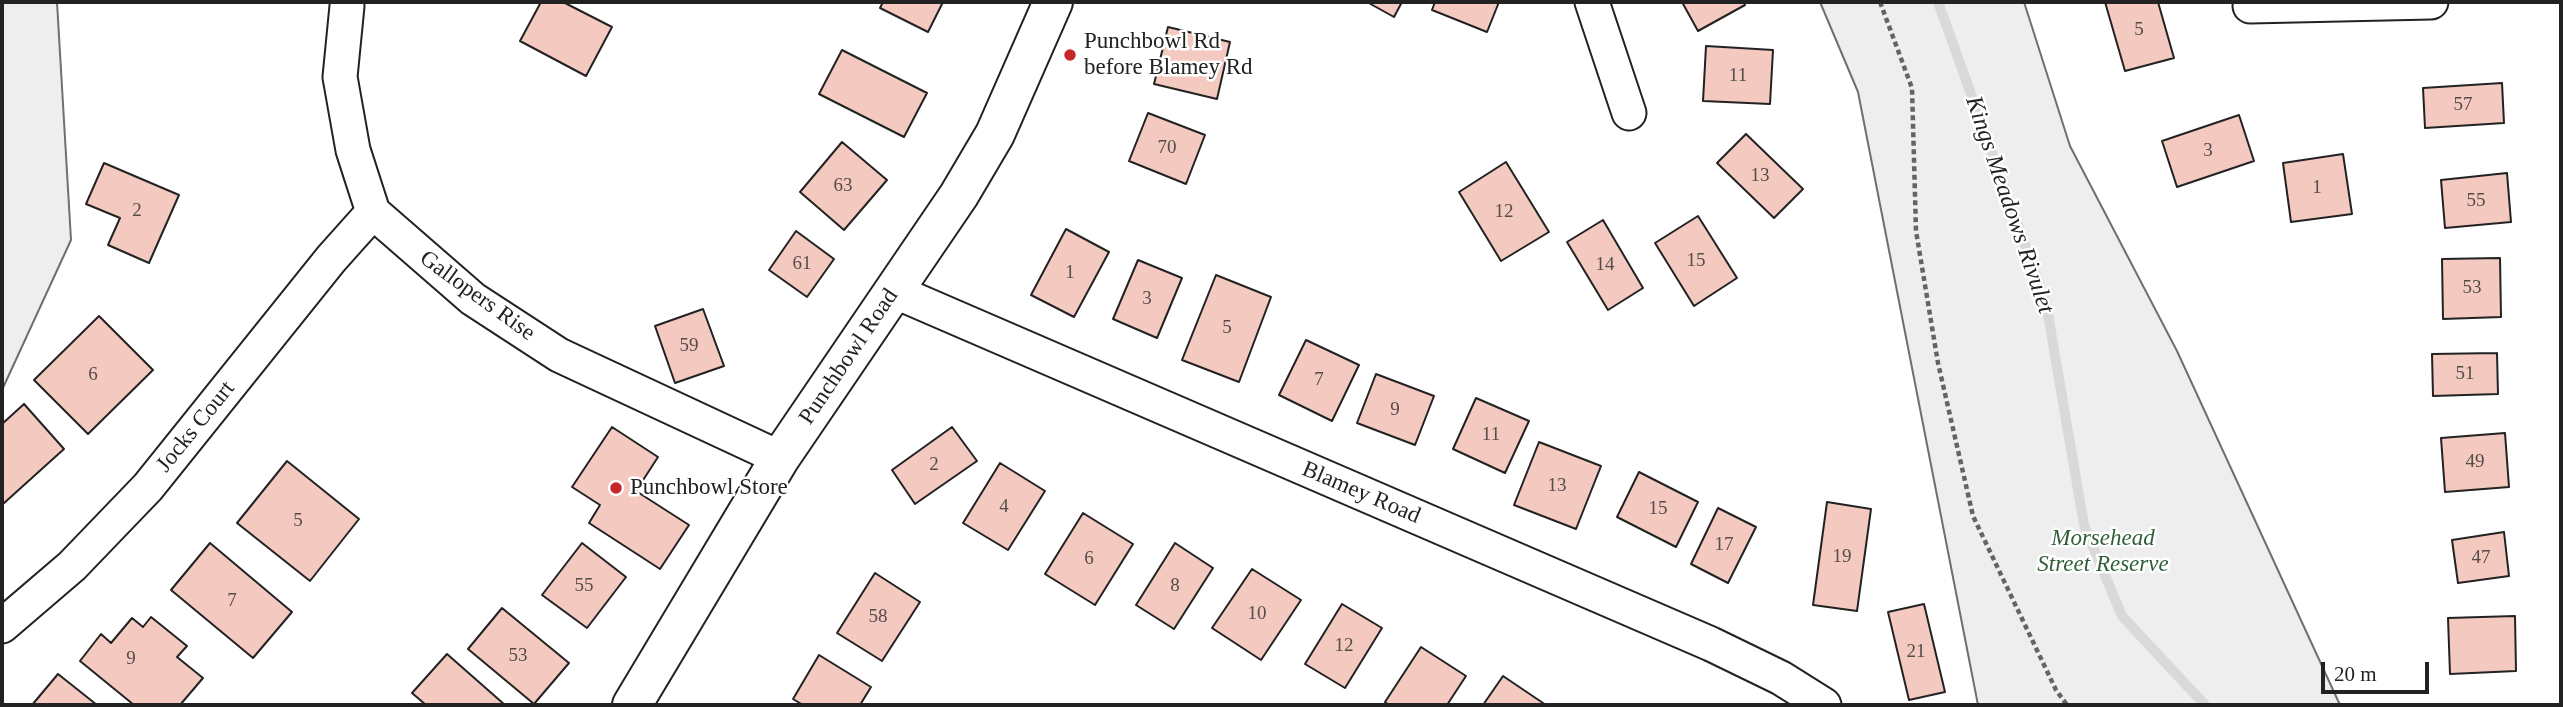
<!DOCTYPE html>
<style>
body{margin:0}
#map{position:relative;width:2563px;height:707px;overflow:hidden;background:#fff;font-family:"Times New Roman",serif}
canvas{display:block}
.frame{position:absolute;inset:0;border:4px solid #222;pointer-events:none}
.scale{position:absolute;left:2321px;top:662px;width:108px;height:32px;box-sizing:border-box;border:4px solid #222;border-top:0;padding-left:9px;font-size:21px;line-height:24px;white-space:nowrap;color:#222;-webkit-text-stroke:5px #fff;paint-order:stroke}
</style>
<div id="map">
<canvas width="2563" height="707"></canvas>
<div class="frame"></div>
<div class="scale">20 m</div>
</div>
<script>
const c = document.querySelector('canvas').getContext('2d');
c.lineJoin = 'round';
function fill(path, color) { c.fillStyle = color; c.fill(path, 'evenodd'); }
const shape = rows => new Path2D(rows.map(r => 'M' + r).join(''));
function stroke(path, color, width, dash) { c.strokeStyle = color; c.lineWidth = width; c.lineCap = dash ? 'butt' : 'round'; c.setLineDash(dash || []); c.stroke(path); }
function write(font, color, halo, rows, align = 'center') {
  c.font = font + ' "Times New Roman",serif'; c.lineWidth = 5; c.setLineDash([]); c.textBaseline = 'middle'; c.strokeStyle = halo; c.fillStyle = color; for (const [text, x, y, turn = 0] of rows) {
    c.save(); c.translate(x, y); c.rotate((+turn || 0) * Math.PI / 180); c.textAlign = isNaN(turn) ? turn : align; if (halo) c.strokeText(text, 0, 0); c.fillText(text, 0, 0); c.restore();
  }
}
const green = shape([
 [2,2,57,2,71,240,2,390,2,2],
 [1820,2,2024,2,2070,146,2177,351,2340,705,1978,705,1858,92,1820,2]
]);
const stream = shape([
 [1938,2,2046,303,2084,525,2122,616,2205,705]
]);
const building = shape([
 [541,2,563,2,612,27,586,76,520,41,541,2],
 [883,2,943,2,928,32,880,8,883,2],
 [1367,2,1402,2,1394,17,1367,2],
 [1435,2,1499,2,1487,32,1432,10,1435,2],
 [1682,2,1743,2,1745,5,1698,31,1682,2],
 [2105,2,2158,2,2174,58,2125,71,2105,2],
 [1168,27,1230,42,1217,99,1154,84,1168,27],
 [1706,46,1773,50,1770,104,1703,101,1706,46],
 [842,50,927,93,904,137,819,94,842,50],
 [2502,83,2504,123,2425,128,2423,88,2502,83],
 [1148,113,1205,135,1186,184,1129,161,1148,113],
 [2239,115,2254,161,2177,187,2162,141,2239,115],
 [1746,134,1803,189,1774,218,1717,163,1746,134],
 [842,142,887,180,844,230,800,192,842,142],
 [2343,154,2352,214,2291,222,2283,163,2343,154],
 [1506,162,1549,232,1501,261,1459,192,1506,162],
 [104,163,179,195,149,263,108,245,120,218,86,204,104,163],
 [2507,173,2511,222,2445,228,2441,180,2507,173],
 [1698,216,1737,278,1694,306,1655,243,1698,216],
 [1603,220,1643,288,1608,310,1567,242,1603,220],
 [1066,229,1109,252,1074,317,1031,295,1066,229],
 [796,231,834,259,807,297,769,270,796,231],
 [2500,258,2501,317,2443,319,2442,259,2500,258],
 [1138,260,1182,278,1157,338,1113,319,1138,260],
 [1216,275,1271,297,1239,382,1182,360,1216,275],
 [703,309,724,366,675,383,655,326,703,309],
 [99,316,153,370,88,434,34,380,99,316],
 [1306,340,1359,365,1332,421,1279,395,1306,340],
 [2497,353,2498,394,2433,396,2432,354,2497,353],
 [1376,374,1434,396,1415,445,1357,423,1376,374],
 [1476,398,1529,421,1505,473,1453,449,1476,398],
 [24,404,64,449,3,504,2,424,24,404],
 [612,427,658,457,636,491,689,525,660,569,589,523,600,505,572,487,612,427],
 [952,427,977,461,915,504,892,470,952,427],
 [2505,433,2509,487,2445,492,2441,438,2505,433],
 [1539,442,1601,466,1576,529,1514,505,1539,442],
 [287,461,359,519,310,581,237,523,287,461],
 [1000,463,1045,491,1008,550,963,523,1000,463],
 [1639,472,1698,502,1676,547,1617,517,1639,472],
 [1827,502,1871,509,1857,611,1813,605,1827,502],
 [1718,508,1756,527,1728,583,1691,564,1718,508],
 [1083,513,1133,544,1095,605,1045,574,1083,513],
 [2504,532,2509,576,2458,583,2452,540,2504,532],
 [210,543,292,612,253,658,171,590,210,543],
 [582,543,626,577,587,628,542,595,582,543],
 [1175,543,1213,568,1174,629,1136,605,1175,543],
 [1252,569,1301,600,1261,660,1212,628,1252,569],
 [875,573,920,602,882,661,837,633,875,573],
 [1342,604,1382,628,1345,688,1305,664,1342,604],
 [1924,604,1945,692,1909,700,1888,612,1924,604],
 [502,608,569,663,534,704,468,649,502,608],
 [2515,616,2516,671,2450,674,2448,618,2515,616],
 [151,617,187,646,177,657,203,678,180,705,134,705,80,661,101,634,111,643,132,618,143,627,151,617],
 [1421,647,1466,676,1447,705,1389,705,1385,702,1421,647],
 [447,654,505,705,426,705,412,693,447,654],
 [819,655,871,687,860,705,803,705,793,699,819,655],
 [58,674,97,705,32,705,58,674],
 [1503,676,1546,705,1483,705,1503,676]
]);
const path = shape([
 [1880,2,1912,88,1916,231,1938,363,1973,516,2056,690,2067,705]
]);
const minor = shape([
 [1592,2,1629,113],
 [347,6,340,77,353,150,373,212,473,299,559,355,780,458],
 [2250,6,2431,2],
 [894,291,1711,644,1781,678,1824,705],
 [2,626,72,566,148,487,331,259,373,212]
]);
const tertiary = shape([
 [632,705,780,458,959,195,995,134,1053,2]
]);
const markers = [
 [1070,55,7,"#c62828"],
 [616,488,7,"#c62828"]
];
const numberNames = [
 ["5",2139,30],
 ["11",1738,76],
 ["57",2463,105],
 ["70",1167,148],
 ["3",2208,151],
 ["13",1760,176],
 ["63",843,186],
 ["1",2317,188],
 ["55",2476,201],
 ["2",137,211],
 ["12",1504,212],
 ["15",1696,261],
 ["61",802,264],
 ["14",1605,265],
 ["1",1070,273],
 ["53",2472,288],
 ["3",1147,299],
 ["5",1227,328],
 ["59",689,346],
 ["51",2465,374],
 ["6",93,375],
 ["7",1319,380],
 ["9",1395,410],
 ["11",1491,435],
 ["49",2475,462],
 ["2",934,465],
 ["13",1557,486],
 ["4",1004,507],
 ["15",1658,509],
 ["5",298,521],
 ["17",1724,545],
 ["19",1842,557],
 ["47",2481,558],
 ["6",1089,559],
 ["55",584,586],
 ["8",1175,586],
 ["7",232,601],
 ["10",1257,614],
 ["58",878,617],
 ["12",1344,646],
 ["21",1916,652],
 ["53",518,656],
 ["9",131,659]
];
const poiNames = [
 ["Punchbowl Rd",1084,42],
 ["before Blamey Rd",1084,68],
 ["Punchbowl Store",630,488]
];
const streetNames = [
 ["Gallopers Rise",477,296,36],
 ["Punchbowl Road",849,357,-56],
 ["Jocks Court",196,427,-51],
 ["Blamey Road",1361,493,23]
];
const parkNames = [
 ["Morsehead",2103,539],
 ["Street Reserve",2103,565]
];
const waterNames = [
 ["Kings Meadows Rivulet",2009,205,71]
];
fill(green, '#eee');
stroke(green, '#6f6f6f', 2);
stroke(stream, '#d9d9d9', 10);
fill(building, '#f3c9c0');
stroke(building, '#222', 2);
stroke(minor, '#222', 37);
stroke(tertiary, '#222', 42);
stroke(path, '#646464', 4.5, [5, 3.5]);
stroke(minor, '#fff', 33);
stroke(tertiary, '#fff', 38);
for (const [x, y, r, color] of markers) { const dot = new Path2D(); dot.arc(x, y, r, 0, 2 * Math.PI); c.fillStyle = color; c.fill(dot); stroke(dot, '#fff', 2.5); }
write('19px', '#564c4a', null, numberNames);
write('23px', '#222', '#fff', poiNames, 'left');
write('23px', '#222', '#fff', streetNames);
write('italic 23px', '#2f5e38', '#fff', parkNames);
write('italic 24px', '#222', '#fff', waterNames);
</script>
